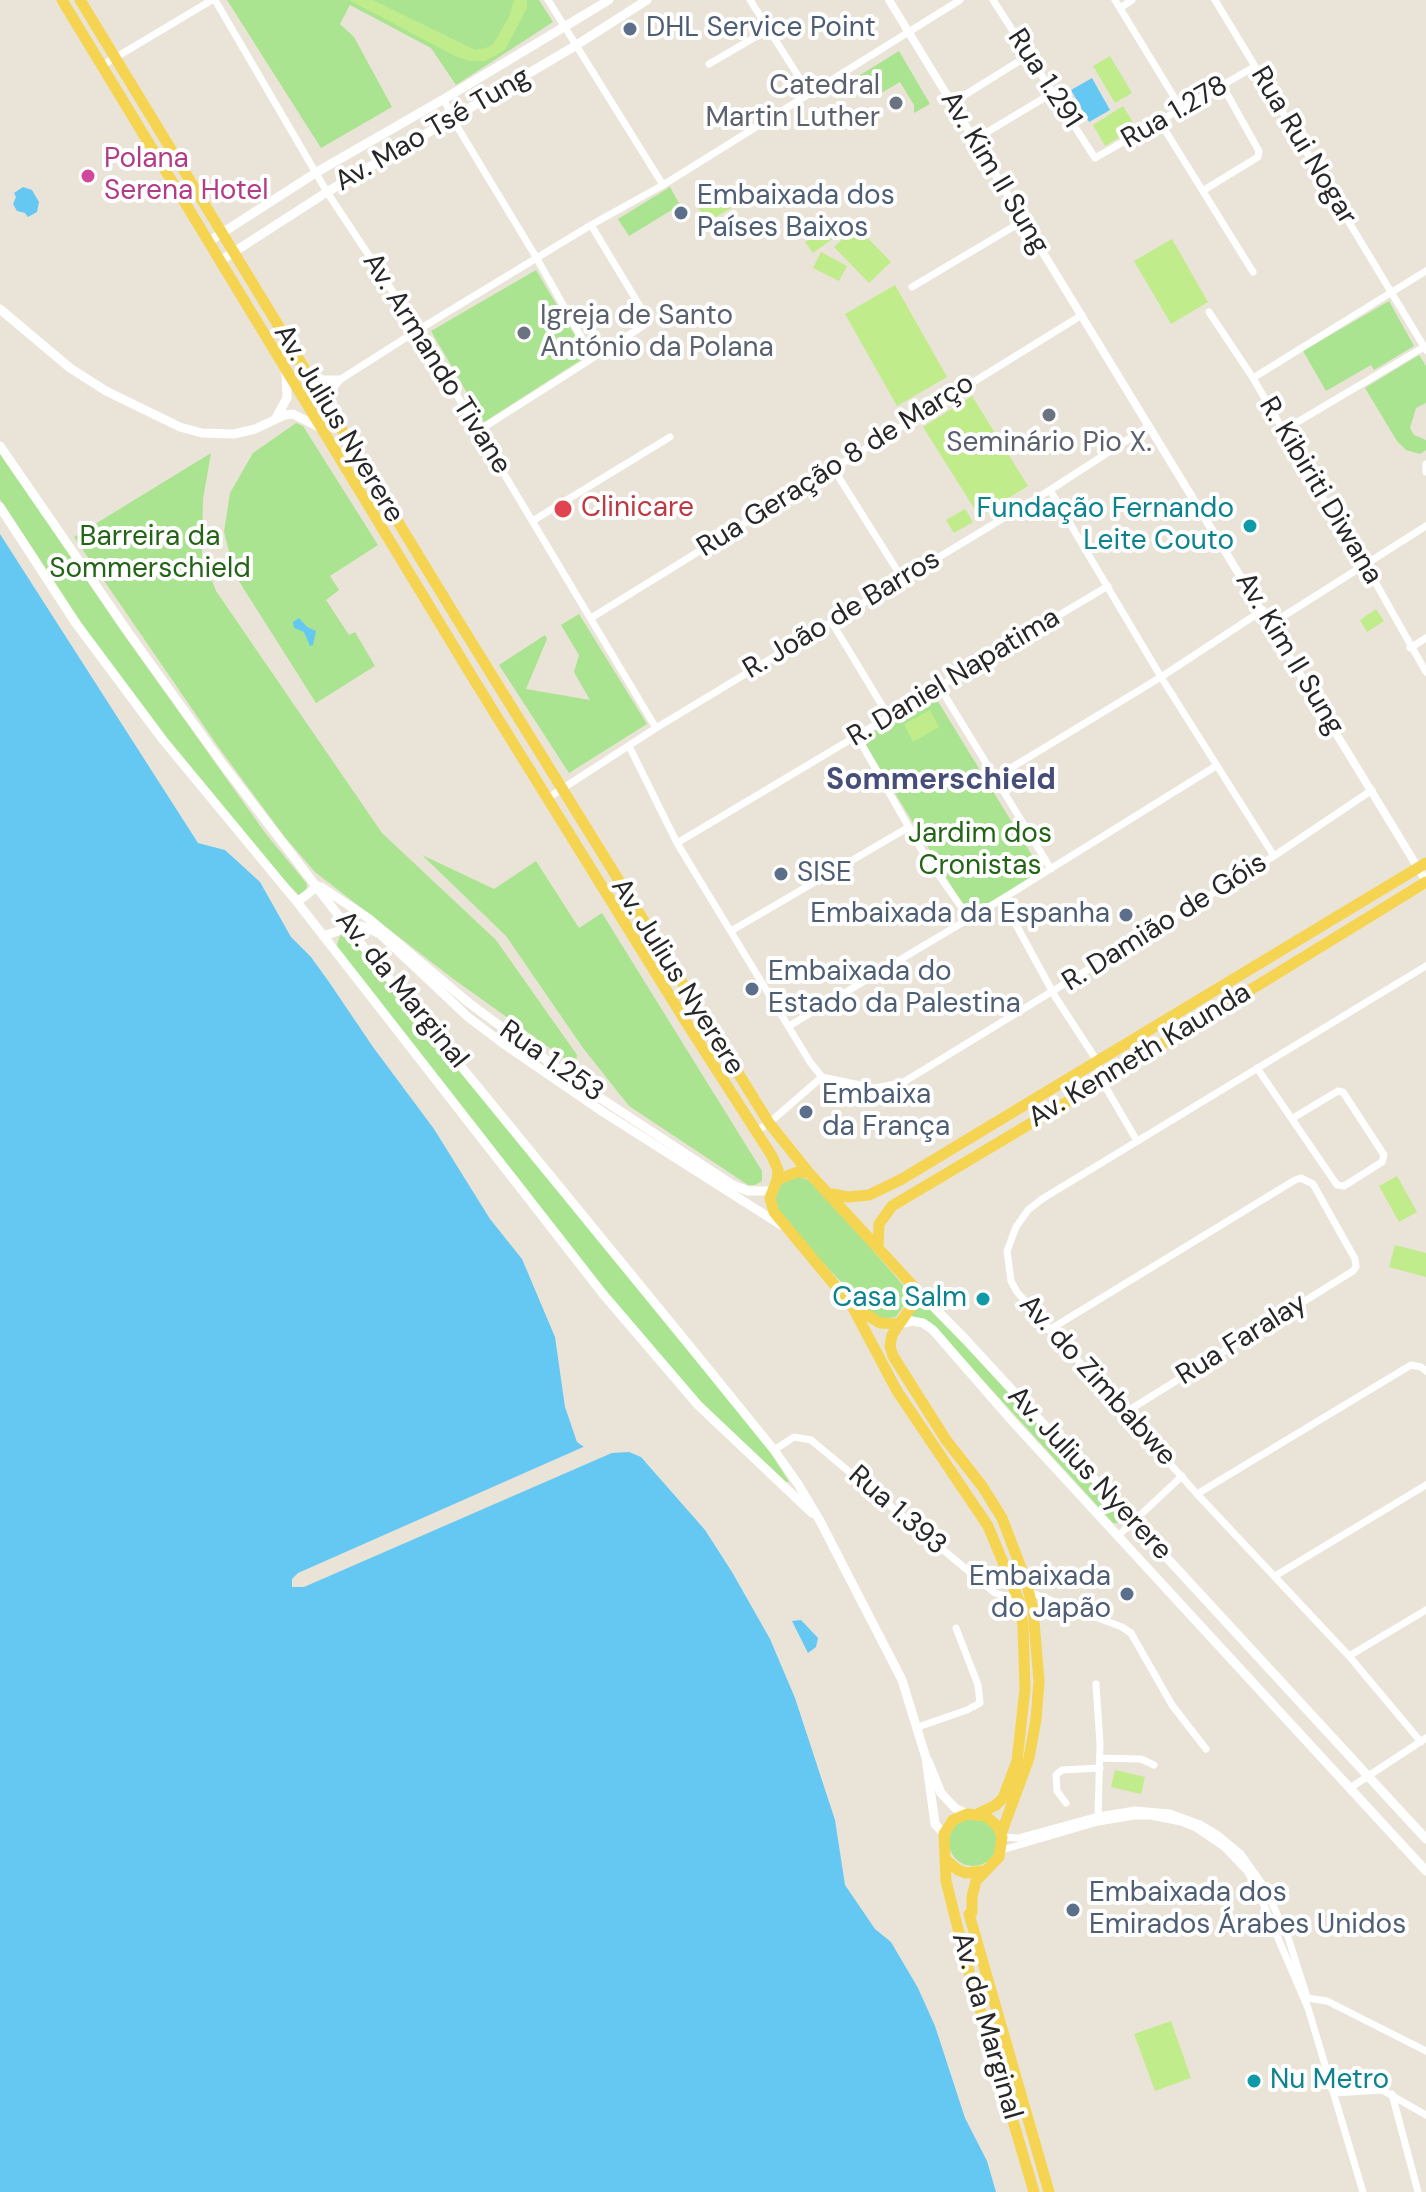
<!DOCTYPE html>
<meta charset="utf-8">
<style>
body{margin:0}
canvas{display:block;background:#eae3d7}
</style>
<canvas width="1426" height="2192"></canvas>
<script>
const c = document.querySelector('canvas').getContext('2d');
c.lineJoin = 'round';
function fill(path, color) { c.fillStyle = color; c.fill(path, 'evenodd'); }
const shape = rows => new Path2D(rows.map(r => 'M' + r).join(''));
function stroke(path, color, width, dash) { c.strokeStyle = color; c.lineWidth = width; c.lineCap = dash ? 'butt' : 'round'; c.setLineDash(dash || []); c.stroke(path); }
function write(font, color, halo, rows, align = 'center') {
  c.font = font + ' "DM Sans",sans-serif'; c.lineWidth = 8; c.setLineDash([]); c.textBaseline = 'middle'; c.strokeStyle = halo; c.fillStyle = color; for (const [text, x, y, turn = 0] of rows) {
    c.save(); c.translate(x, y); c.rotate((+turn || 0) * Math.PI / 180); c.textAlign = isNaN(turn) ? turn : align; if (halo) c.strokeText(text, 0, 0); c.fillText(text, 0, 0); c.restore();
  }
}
const green = shape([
 [227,0,539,0,553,22,456,85,431,48,350,5,340,24,354,37,392,107,321,148],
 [899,51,930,104,914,113,914,105,900,82,878,95,874,88,869,90,860,75],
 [670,187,680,205,629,236,618,219],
 [536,270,587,356,484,422,431,331],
 [1389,301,1414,346,1374,370,1371,365,1326,391,1303,351],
 [1419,355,1426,366,1426,403,1416,408,1410,428,1414,435,1426,440,1426,450,1420,454,1406,450,1397,441,1365,388],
 [296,423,303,426,378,545,330,576,339,590,326,600,349,635,355,632,375,666,316,703,235,575,224,532,230,493,253,453],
 [0,451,117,625,266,834,307,884,306,895,299,895,284,880,175,750,98,648,0,499],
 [211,453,203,499,202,554,216,591,382,833,496,940,570,1045,577,1055,576,1062,572,1064,452,978,315,872,284,836,219,748,74,537],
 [579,614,647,724,569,773,499,665,545,635,547,639,526,689,590,700,574,672,579,655,561,625],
 [934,695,1043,873,971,918,862,739],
 [422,855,494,889,536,861,579,928,602,913,762,1171,762,1181,755,1185,748,1185,629,1106,583,1048,506,936],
 [348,934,761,1437,789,1482,786,1482,697,1398,627,1319,336,948,340,935],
 [798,1176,808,1180,819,1189,903,1285,907,1301,896,1317,880,1319,870,1313,781,1218,774,1206,776,1186],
 [919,1296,1123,1516,1121,1523,1113,1523,930,1322,911,1316],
 '949 1842a24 24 0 1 1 48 0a24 24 0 1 1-48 0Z'
]);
const pitch = shape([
 [349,0,373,0,475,50,489,47,494,43,509,17,514,0,527,0,527,8,505,50,485,61,470,61,455,56],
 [1110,56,1132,93,1115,103,1093,66],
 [1123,106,1136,127,1105,146,1093,125],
 [727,185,738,204,707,222,696,204],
 [830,224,838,235,813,253,805,242],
 [856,226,891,262,869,283,834,247],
 [1172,239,1208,302,1171,324,1134,261],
 [821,252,847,266,839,281,813,268],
 [895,285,947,377,897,406,845,314],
 [972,396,1028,486,979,516,923,427],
 [965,509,973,522,954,533,946,520],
 [1376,609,1384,621,1367,632,1360,620],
 [930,710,939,727,913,742,904,724],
 [1397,1176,1417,1212,1399,1222,1379,1186],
 [1395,1245,1426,1253,1426,1277,1389,1267],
 [1115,1770,1145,1777,1141,1794,1111,1787],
 [1171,2021,1191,2078,1155,2091,1134,2034]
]);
const water = shape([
 [1092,78,1110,110,1089,122,1071,90],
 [23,187,32,190,39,202,37,212,28,217,25,213,17,211,13,204,16,197,14,193],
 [0,534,198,843,225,850,260,882,291,937,311,957,329,982,373,1047,434,1129,490,1219,522,1259,555,1337,565,1407,577,1442,584,1447,611,1453,629,1452,641,1457,705,1530,732,1572,770,1639,795,1698,835,1820,845,1885,875,1929,891,1942,918,1988,935,2026,965,2118,987,2161,996,2192,0,2192],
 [299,618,307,627,316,631,313,645,310,646,304,632,294,628,293,622],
 [801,1620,818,1638,816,1647,808,1653,792,1621]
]);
const pier = shape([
 [590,1444,621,1449,304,1587,292,1587,292,1579,298,1573]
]);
const minor = shape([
 [215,0,327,192,418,330,656,728],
 [548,0,663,185],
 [750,0,809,93],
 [993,0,1095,158,1254,67],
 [1115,0,1182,110],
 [1215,0,1426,350],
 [1120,8,1132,0],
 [709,64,769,29],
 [103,65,212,0],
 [444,99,452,118,536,257,593,358],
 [952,103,1029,55],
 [1160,122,1253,272],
 [974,140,1054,92],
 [1204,190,1258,157,1259,151,1222,85],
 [912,287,1023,221],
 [1209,312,1253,378,1317,489,1365,564,1426,672],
 [309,372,323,379,341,379],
 [1253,378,1426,271],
 [327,406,335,386,341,379,418,330,591,225,663,185,960,0],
 [1284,430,1424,347],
 [478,431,643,326,644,313,591,225],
 [1426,464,1426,472],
 [833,468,902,578],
 [1050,490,1161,677,1274,856],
 [534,520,670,437],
 [591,618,1082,315],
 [831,621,889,717],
 [1271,624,1426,526],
 [1410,648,1426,638],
 [939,686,1051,869],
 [857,736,924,854,969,918],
 [629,746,677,843,810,1062,822,1077],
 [996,777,1161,677,1263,610],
 [548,798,656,728,1050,490,1149,426],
 [677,843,1108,586],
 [1002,899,1056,998,1097,1061,1102,1081,1137,1141],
 [731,931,909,827],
 [789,1026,1002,899,1216,766],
 [1257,1068,1337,1185,1344,1186,1382,1162,1384,1155,1343,1092,1338,1091,1293,1118],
 [822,1077,874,1088,902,1083,1274,856,1372,790],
 [755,1132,769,1123,822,1077],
 [1049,1330,1295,1180,1301,1178,1313,1184,1355,1259,1356,1267,1353,1271,1126,1412],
 [774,1450,794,1437,811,1440,995,1593,1019,1601],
 [1197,1494,1411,1365,1421,1367,1426,1371],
 [1118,1536,1182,1476],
 [1275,1576,1426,1485],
 [1029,1592,1122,1627,1131,1633,1172,1705,1206,1749],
 [1349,1656,1426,1610],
 [1096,1684,1100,1744,1098,1816],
 [918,1727,967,1710,980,1703,978,1685,956,1628],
 [1421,1742,1349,1656,1197,1494,1017,1292,1011,1281,1007,1251,1016,1227,1028,1210,1042,1199,1426,966],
 [1100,1758,1141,1759,1154,1765],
 [1350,1788,1426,1738],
 [1066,1803,1057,1791,1056,1775,1062,1770,1100,1768],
 [1002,1837,1018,1838,1098,1816,1135,1810,1170,1813,1200,1824,1217,1834,1241,1854,1263,1885,1287,1934,1307,1997],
 [1002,1850,1098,1822,1134,1816,1151,1816,1181,1822,1196,1828,1224,1847,1247,1871,1256,1887,1308,2008,1363,2192],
 [1307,1998,1327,2001,1426,2051],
 [1335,2093,1382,2090,1426,2115],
 [1392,2094,1418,2192]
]);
const tertiary = shape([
 [889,0,1426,881]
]);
const secondary = shape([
 [208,242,317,172,444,99,609,0],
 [220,261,327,192,575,46,647,0],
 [0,309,70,368,106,391,180,427,202,433,234,434,255,429,285,415,293,414,321,428],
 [276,418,287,398,286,372],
 [0,446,130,635,224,766,348,928,693,1350,774,1450,798,1484,820,1521,902,1680,926,1758,935,1824,944,1834],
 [0,507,75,622,163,740,297,902,603,1294,698,1405,812,1513],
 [321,887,368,918,469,1003,579,1084,733,1185,748,1191,771,1191],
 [297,902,318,886],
 [323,936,348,928,362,926,380,934,468,1017,501,1042,603,1112,781,1225],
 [913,1286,967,1341,1426,1839],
 [899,1324,912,1321,923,1323,933,1330,1013,1422,1426,1871],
 [928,1761,941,1793,955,1808,967,1814]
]);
const primary = shape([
 [62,0,476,683,686,1022,772,1156,778,1170,777,1180],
 [80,0,459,622,769,1123,809,1173,913,1286,913,1304,892,1335,890,1346,893,1356,946,1440,982,1486,1002,1518,1026,1581,1033,1610,1039,1681,1036,1719,1029,1758,1001,1834],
 [809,1173,797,1172,777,1180,770,1198,774,1212,852,1306,880,1323,899,1324],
 [832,1194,848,1197,869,1195,902,1179,1426,863],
 [878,1247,879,1224,892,1206,1102,1081,1426,882],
 [852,1306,897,1391,988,1526,1019,1601,1023,1626,1025,1689,1017,1761,1003,1798,996,1805,978,1814],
 [945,1859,958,1870,966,1873,983,1871],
 [1034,2192,967,1965,946,1881,944,1834,953,1820,967,1814,986,1816,998,1827,1002,1837,999,1857,976,1881,972,1897,972,1912,969,1914,1049,2192]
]);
const markers = [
 [630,29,8,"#5c6f8a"],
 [896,103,8,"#6b7280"],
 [88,176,8,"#d1479c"],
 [681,213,8,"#5c6f8a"],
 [524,333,8,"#6b7280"],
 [1049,415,8,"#6b7280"],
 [563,509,10,"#e0444e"],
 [1250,526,8,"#0f9aa8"],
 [781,874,8,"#5c6f8a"],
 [1126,915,8,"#5c6f8a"],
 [752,989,8,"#5c6f8a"],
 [806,1112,8,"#5c6f8a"],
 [983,1299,8,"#0f9aa8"],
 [1127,1594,8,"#5c6f8a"],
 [1073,1910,8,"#5c6f8a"],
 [1254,2081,8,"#0f9aa8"]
];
const serviceNames = [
 ["DHL Service Point",646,29],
 ["Embaixada dos",697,197],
 ["Países Baixos",697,229],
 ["SISE",797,874],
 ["Embaixada da Espanha",1110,915,"right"],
 ["Embaixada do",768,973],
 ["Estado da Palestina",768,1005],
 ["Embaixa",822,1096],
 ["da França",822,1128],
 ["Embaixada",1111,1578,"right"],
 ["do Japão",1111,1610,"right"],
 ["Embaixada dos",1089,1894],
 ["Emirados Árabes Unidos",1089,1926]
];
const streetNames = [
 ["Rua 1.291",1044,79,57],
 ["Rua 1.278",1175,113,-30],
 ["Av. Mao Tsé Tung",433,130,-30],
 ["Rua Rui Nogar",1303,146,59],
 ["Av. Kim II Sung",994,173,59],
 ["Av. Armando Tivane",436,364,58],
 ["Av. Julius Nyerere",338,424,59],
 ["Rua Geração 8 de Março",836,466,-32],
 ["R. Kibiriti Diwana",1320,491,59],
 ["R. João de Barros",842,615,-31],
 ["Av. Kim Il Sung",1289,654,59],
 ["R. Daniel Napatima",954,678,-31],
 ["R. Damião de Góis",1165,923,-32],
 ["Av. Julius Nyerere",677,977,58],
 ["Av. da Marginal",401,990,51],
 ["Av. Kenneth Kaunda",1140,1056,-31],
 ["Rua 1.253",551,1062,35],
 ["Rua Faralay",1242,1340,-32],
 ["Av. do Zimbabwe",1097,1381,48],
 ["Av. Julius Nyerere",1089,1474,47],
 ["Rua 1.393",897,1511,41],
 ["Av. da Marginal",986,2026,74]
];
const worshipNames = [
 ["Catedral",880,87],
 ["Martin Luther",880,119],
 ["Igreja de Santo",540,317,"left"],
 ["António da Polana",540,349,"left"],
 ["Seminário Pio X.",1049,444,"center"]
];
const hotelNames = [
 ["Polana",104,160],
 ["Serena Hotel",104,192]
];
const healthNames = [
 ["Clinicare",581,509]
];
const cultureNames = [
 ["Fundação Fernando",1234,510],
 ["Leite Couto",1234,542],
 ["Casa Salm",967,1299],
 ["Nu Metro",1270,2081,"left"]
];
const parkNames = [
 ["Barreira da",150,538],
 ["Sommerschield",150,570],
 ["Jardim dos",980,835],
 ["Cronistas",980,867]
];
const neighbourhoodNames = [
 ["Sommerschield",941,781]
];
fill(green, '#aae490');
fill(pitch, '#c0ec8b');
fill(water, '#64c8f2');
fill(pier, '#eae3d7');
stroke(minor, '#fff', 7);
stroke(tertiary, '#fff', 8);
stroke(secondary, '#fff', 9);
stroke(primary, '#f5d451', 11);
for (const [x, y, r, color] of markers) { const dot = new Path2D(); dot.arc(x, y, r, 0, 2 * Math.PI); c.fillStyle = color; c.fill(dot); stroke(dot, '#fff', 3); }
write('28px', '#4e5e75', '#fff', serviceNames, 'left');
write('28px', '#272727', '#fff', streetNames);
write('28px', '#5b616d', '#fff', worshipNames, 'right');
write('28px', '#b23c85', '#fff', hotelNames, 'left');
write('28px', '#be3a42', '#fff', healthNames, 'left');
write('28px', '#0d838f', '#fff', cultureNames, 'right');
write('28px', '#246416', '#fff', parkNames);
write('bold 30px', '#464d78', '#fff', neighbourhoodNames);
</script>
